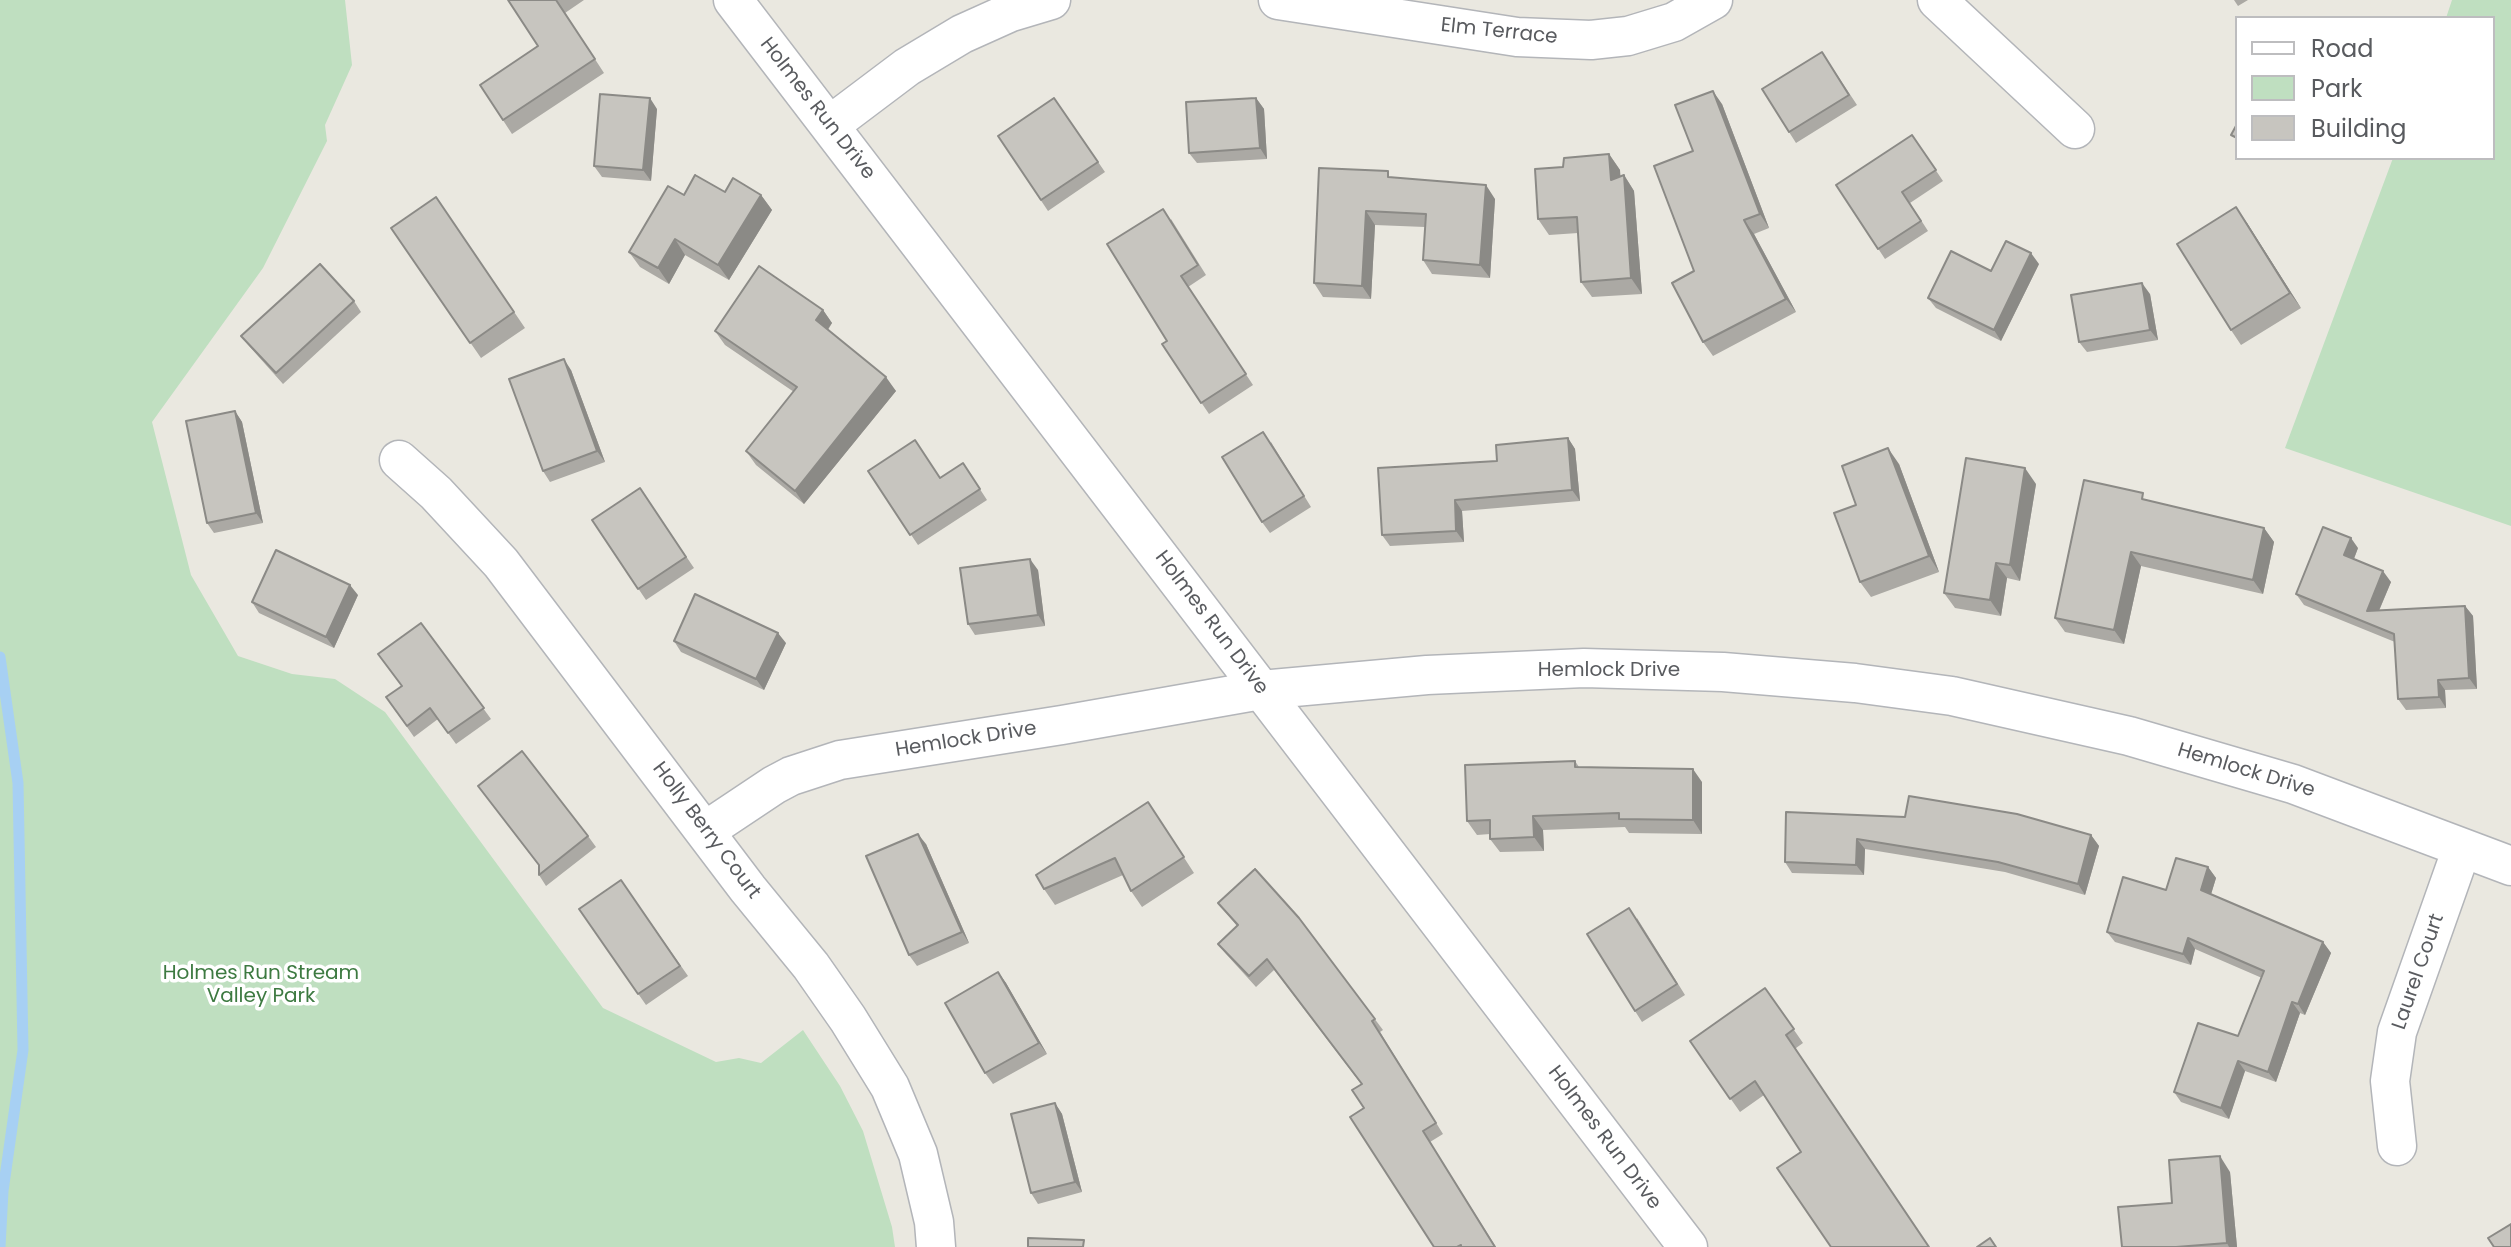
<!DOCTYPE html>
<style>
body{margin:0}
#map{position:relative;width:2511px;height:1247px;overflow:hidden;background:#eae8e0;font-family:Poppins,sans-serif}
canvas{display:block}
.legend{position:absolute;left:2235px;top:16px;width:260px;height:144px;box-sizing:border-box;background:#fff;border:2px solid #bdbdbf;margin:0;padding:10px 14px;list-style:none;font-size:24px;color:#595b5f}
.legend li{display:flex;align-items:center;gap:16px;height:40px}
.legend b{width:40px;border:2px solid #bdbdbf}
</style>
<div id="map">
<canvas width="2511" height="1247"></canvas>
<ul class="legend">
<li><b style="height:10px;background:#fff"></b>Road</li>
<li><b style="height:22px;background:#bfdfc0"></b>Park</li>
<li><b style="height:22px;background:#c7c5bf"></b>Building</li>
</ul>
</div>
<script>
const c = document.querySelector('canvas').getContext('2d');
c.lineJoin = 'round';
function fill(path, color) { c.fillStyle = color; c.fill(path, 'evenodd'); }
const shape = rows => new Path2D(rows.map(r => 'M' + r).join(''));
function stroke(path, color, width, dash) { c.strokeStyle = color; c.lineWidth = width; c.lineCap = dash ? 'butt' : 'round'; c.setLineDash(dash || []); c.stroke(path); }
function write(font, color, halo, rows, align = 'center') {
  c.font = font + ' Poppins,sans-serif'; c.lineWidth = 7; c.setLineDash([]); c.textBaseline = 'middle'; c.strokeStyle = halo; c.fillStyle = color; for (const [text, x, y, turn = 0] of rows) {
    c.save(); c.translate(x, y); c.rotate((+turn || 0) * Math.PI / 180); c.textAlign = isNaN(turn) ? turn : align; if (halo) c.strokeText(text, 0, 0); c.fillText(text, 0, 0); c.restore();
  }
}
const green = shape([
 [0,0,345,0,352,65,325,125,327,141,263,268,152,422,191,575,238,656,292,674,335,679,385,712,603,1008,716,1062,739,1058,761,1063,803,1030,840,1086,863,1131,892,1227,895,1247,0,1247],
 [2452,0,2511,0,2511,526,2285,448,2393,158,2493,158,2493,18,2446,18]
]);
const stream = shape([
 [0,657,18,783,23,1050,3,1191,0,1247]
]);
const street = shape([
 [733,0,1688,1247],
 [1278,0,1517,37,1591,40,1628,36,1674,22,1713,0],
 [1937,0,2075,129],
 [830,125,907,67,962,34,1011,12,1051,0],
 [399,460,436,493,501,563,748,889,811,966,848,1019,890,1087,918,1154,934,1222,936,1247],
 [705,831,774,785,791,776,840,760,1062,725,1261,690,1427,675,1584,668,1723,672,1855,683,1952,696,2129,736,2293,784,2511,866],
 [2397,1146,2390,1081,2397,1032,2462,848]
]);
const wall = shape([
 [508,0,584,0,565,13,604,73,512,134,480,85,538,46],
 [2234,0,2248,0,2238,6],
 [1822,52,1857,105,1796,143,1789,132],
 [1054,98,1105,172,1048,211,998,136],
 [1256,98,1264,109,1267,159,1197,163,1189,153],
 [1722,104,1769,228,1754,234,1796,312,1713,356,1703,342,1693,151],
 [657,109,651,181,602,177,594,166],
 [1912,135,1943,181,1910,203,1928,231,1885,259,1836,185],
 [1609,154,1620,170,1620,176,1624,175,1634,191,1642,294,1592,297,1581,282,1578,233,1549,235,1538,219,1563,167],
 [1319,168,1393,178,1495,199,1490,278,1432,274,1423,260,1425,227,1375,225,1371,299,1323,297,1314,283],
 [725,192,761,195,772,210,729,280,685,255,669,284,640,267,629,252,684,195],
 [436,197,525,328,481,358,391,228],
 [1171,219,1206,275,1188,287,1253,385,1209,414,1162,344,1167,341],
 [2247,223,2301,308,2241,345,2231,330],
 [2039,264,2001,341,1936,308,1928,298,1991,271],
 [2150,294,2158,340,2087,352,2079,342],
 [354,301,361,312,283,384,249,346,241,336],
 [823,310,832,323,828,330,896,391,804,504,756,465,746,451,794,392,725,345,715,331],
 [571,370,605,462,550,482,543,471],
 [235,411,242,422,263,523,214,533,207,523],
 [1568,438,1575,449,1580,501,1462,511,1464,542,1390,546,1382,535,1497,461],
 [1271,442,1311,507,1270,533,1262,522],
 [963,463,987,500,918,545,868,471,941,478],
 [1899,464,1939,572,1871,597,1860,582,1856,505],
 [2036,484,2020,581,2007,578,2001,616,1955,608,1944,593],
 [640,488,694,568,646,600,592,520],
 [2149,501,2264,528,2274,542,2263,594,2141,566,2124,644,2065,632,2055,618],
 [2358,548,2354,559,2391,582,2379,611,2465,606,2473,616,2477,689,2445,690,2446,708,2406,710,2398,699,2395,642,2304,605,2296,594],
 [1038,570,1045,626,975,635,968,624],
 [358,595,334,648,259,613,252,602],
 [421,623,491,719,456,744,438,719,414,737,386,697,402,686],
 [674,641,786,643,764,690,681,652],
 [1575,761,1579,767,1702,782,1702,834,1629,833,1625,827,1543,830,1544,851,1500,852,1490,839,1490,834,1477,835,1467,821],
 [478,786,588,836,596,847,546,886,539,875,539,866],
 [1148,802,1194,873,1142,907,1131,891,1123,875,1055,905,1044,889],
 [1786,812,2091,835,2099,846,2085,895,2005,872,1865,849,1864,875,1792,873,1785,862],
 [926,844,969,943,917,966,909,955],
 [2208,867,2216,878,2211,894,2323,942,2331,953,2305,1015,2300,1013,2276,1082,2245,1071,2229,1119,2181,1102,2174,1092,2238,1036,2262,978,2195,949,2191,965,2115,942,2107,932,2166,890],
 [621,880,688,976,646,1005,579,909],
 [1218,903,1299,918,1383,1030,1380,1032,1443,1134,1430,1142,1496,1247,1434,1247,1364,1108,1361,1084,1274,970,1256,987,1226,954,1218,944,1237,926],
 [1637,918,1685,995,1642,1022,1635,1011],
 [998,972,1006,983,1047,1054,993,1084,985,1073],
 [1765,988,1803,1043,1796,1048,1801,1152,1764,1095,1740,1112,1690,1041],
 [1055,1103,1062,1114,1082,1192,1038,1204,1031,1193],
 [2230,1172,2237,1247,2122,1247,2172,1203]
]);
const shadedWall = shape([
 [1713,91,1722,104,1769,228,1760,214],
 [650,98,657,109,651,181,643,170],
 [1256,98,1264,109,1267,159,1260,148],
 [1609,154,1620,170,1622,195,1611,180],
 [1624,175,1634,191,1642,294,1631,278],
 [1486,185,1495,199,1490,278,1480,265],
 [761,195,772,210,729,280,718,265],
 [2236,207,2247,223,2301,308,2290,293],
 [1366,211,1375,225,1371,299,1362,286],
 [1744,220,1754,234,1796,312,1786,299],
 [675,239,685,255,669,284,658,268],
 [2031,253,2039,264,2001,341,1994,330],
 [2142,283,2150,294,2158,340,2150,330],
 [823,310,832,323,825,333,816,320],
 [564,359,571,370,605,462,597,451],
 [886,377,896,391,804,504,795,491],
 [235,411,242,422,263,523,256,513],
 [1568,438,1575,449,1580,501,1572,490],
 [1888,448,1899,464,1939,572,1929,556],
 [2025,468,2036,484,2020,581,2010,565],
 [1455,500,1462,511,1464,542,1456,531],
 [2264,528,2274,542,2263,594,2253,580],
 [2351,538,2358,548,2351,566,2344,555],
 [2131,552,2141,566,2124,644,2114,630],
 [1030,559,1038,570,1045,626,1038,615],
 [1996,563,2007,578,2001,616,1990,600],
 [2383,571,2391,582,2374,622,2367,611],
 [350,585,358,595,334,648,326,637],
 [2465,606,2473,616,2477,689,2469,678],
 [778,633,786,643,764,690,756,679],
 [2438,680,2445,690,2446,708,2439,697],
 [1693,769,1702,782,1702,834,1693,820],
 [1533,816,1543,830,1544,851,1534,837],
 [918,834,926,844,969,943,962,932],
 [2091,835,2099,846,2085,895,2078,884],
 [1857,839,1865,849,1864,875,1856,865],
 [2208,867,2216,878,2209,901,2201,890],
 [2188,938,2195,949,2191,965,2183,954],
 [2323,942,2331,953,2305,1015,2298,1004],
 [998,972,1006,983,1047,1054,1039,1043],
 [2292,1002,2300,1013,2276,1082,2268,1072],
 [2238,1061,2245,1071,2229,1119,2221,1108],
 [1055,1103,1062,1114,1082,1192,1075,1182],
 [2220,1156,2230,1172,2237,1247,2229,1247,2227,1243]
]);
const building = shape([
 [508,0,556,0,595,59,503,120,480,85,538,46,508,0],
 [1822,52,1849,95,1789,132,1762,89,1822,52],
 [1713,91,1760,214,1744,220,1786,299,1703,342,1672,283,1694,271,1654,166,1693,151,1675,105,1713,91],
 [600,94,650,98,643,170,594,166,600,94],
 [1054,98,1098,162,1041,200,998,136,1054,98],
 [1256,98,1260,148,1189,153,1186,102,1256,98],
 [2237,124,2237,138,2231,135,2237,124],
 [1912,135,1936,170,1902,192,1921,221,1878,249,1836,185,1912,135],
 [1609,154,1611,180,1624,175,1631,278,1581,282,1577,217,1538,219,1535,169,1563,167,1564,158,1609,154],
 [1319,168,1388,171,1388,177,1486,185,1480,265,1423,260,1426,214,1366,211,1362,286,1314,283,1319,168],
 [695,175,725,192,733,178,761,195,718,265,675,239,658,268,629,252,668,186,684,195,695,175],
 [436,197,514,312,470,343,391,228,436,197],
 [2236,207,2290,293,2231,330,2177,244,2236,207],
 [1163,209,1198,265,1181,276,1246,374,1201,403,1162,344,1167,341,1107,244,1163,209],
 [2006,241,2031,253,1994,330,1928,298,1951,251,1991,271,2006,241],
 [320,264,354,301,276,373,241,336,320,264],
 [759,266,823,310,816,320,886,377,795,491,746,451,797,387,715,331,759,266],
 [2142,283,2150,330,2079,342,2071,295,2142,283],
 [564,359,597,451,543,471,509,379,564,359],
 [235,411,256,513,207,523,186,421,235,411],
 [1263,432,1304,496,1262,522,1222,457,1263,432],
 [1568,438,1572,490,1455,500,1456,531,1382,535,1378,468,1497,461,1496,445,1568,438],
 [915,440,940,478,963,463,980,489,910,535,868,471,915,440],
 [1888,448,1929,556,1860,582,1834,513,1856,505,1842,466,1888,448],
 [1966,458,2025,468,2010,565,1996,563,1990,600,1944,593,1966,458],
 [2084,480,2143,493,2142,499,2264,528,2253,580,2131,552,2114,630,2055,618,2084,480],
 [640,488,686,557,638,589,592,520,640,488],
 [2323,527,2351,538,2344,555,2383,571,2367,611,2465,606,2469,678,2438,680,2439,697,2398,699,2394,634,2296,594,2323,527],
 [276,550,350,585,326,637,252,602,276,550],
 [1030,559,1038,615,968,624,960,568,1030,559],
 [695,594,778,633,756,679,674,641,695,594],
 [421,623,484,708,448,733,430,708,407,726,386,697,402,686,378,654,421,623],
 [522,751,588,836,539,875,539,865,478,786,522,751],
 [1575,761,1575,767,1693,769,1693,820,1619,819,1619,813,1533,816,1534,837,1490,839,1490,820,1467,821,1465,765,1575,761],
 [1909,796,2017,814,2091,835,2078,884,1998,862,1857,839,1856,865,1785,862,1786,812,1905,817,1909,796],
 [1148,802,1184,857,1131,891,1115,858,1044,889,1036,875,1148,802],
 [918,834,962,932,909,955,866,856,918,834],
 [2176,858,2208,867,2201,890,2323,942,2298,1004,2292,1002,2268,1072,2238,1061,2221,1108,2174,1092,2198,1023,2238,1036,2264,971,2188,938,2183,954,2107,932,2123,877,2166,890,2176,858],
 [1255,869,1299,918,1375,1019,1372,1021,1436,1123,1423,1131,1495,1247,1461,1247,1461,1245,1457,1247,1434,1247,1350,1117,1364,1108,1352,1090,1362,1084,1267,959,1249,976,1218,944,1238,925,1218,903,1255,869],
 [621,880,680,966,638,994,579,909,621,880],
 [1629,908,1677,984,1635,1011,1587,934,1629,908],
 [998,972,1039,1043,985,1073,945,1003,998,972],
 [1765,988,1794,1029,1786,1035,1929,1247,1831,1247,1777,1168,1801,1152,1755,1081,1730,1099,1690,1041,1765,988],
 [1055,1103,1075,1182,1031,1193,1011,1114,1055,1103],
 [2220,1156,2227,1243,2176,1247,2122,1247,2118,1207,2172,1203,2169,1160,2220,1156],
 [2511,1224,2511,1247,2494,1247,2488,1238,2511,1224],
 [1028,1238,1084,1240,1083,1247,1028,1247,1028,1238],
 [1990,1238,1996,1247,1977,1247,1990,1238]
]);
const streetNames = [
 ["Elm Terrace",1499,32,6],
 ["Holmes Run Drive",817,109,52],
 ["Holmes Run Drive",1211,623,53],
 ["Hemlock Drive",1609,671],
 ["Hemlock Drive",966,740,-9],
 ["Hemlock Drive",2246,771,17],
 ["Holly Berry Court",706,831,53],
 ["Laurel Court",2419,972,-71],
 ["Holmes Run Drive",1604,1138,53]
];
const parkNames = [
 ["Holmes Run Stream",261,974],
 ["Valley Park",261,997]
];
fill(green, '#bfdfc0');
stroke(stream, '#a7d0f3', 11);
stroke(street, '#b3b5b9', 41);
stroke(street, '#fff', 38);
fill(wall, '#aba9a4');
fill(shadedWall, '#8b8a86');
fill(building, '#c7c5bf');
stroke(building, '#8b8a86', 2);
write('20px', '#595b5f', '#fff', streetNames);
write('20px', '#3d7a41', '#fff', parkNames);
</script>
